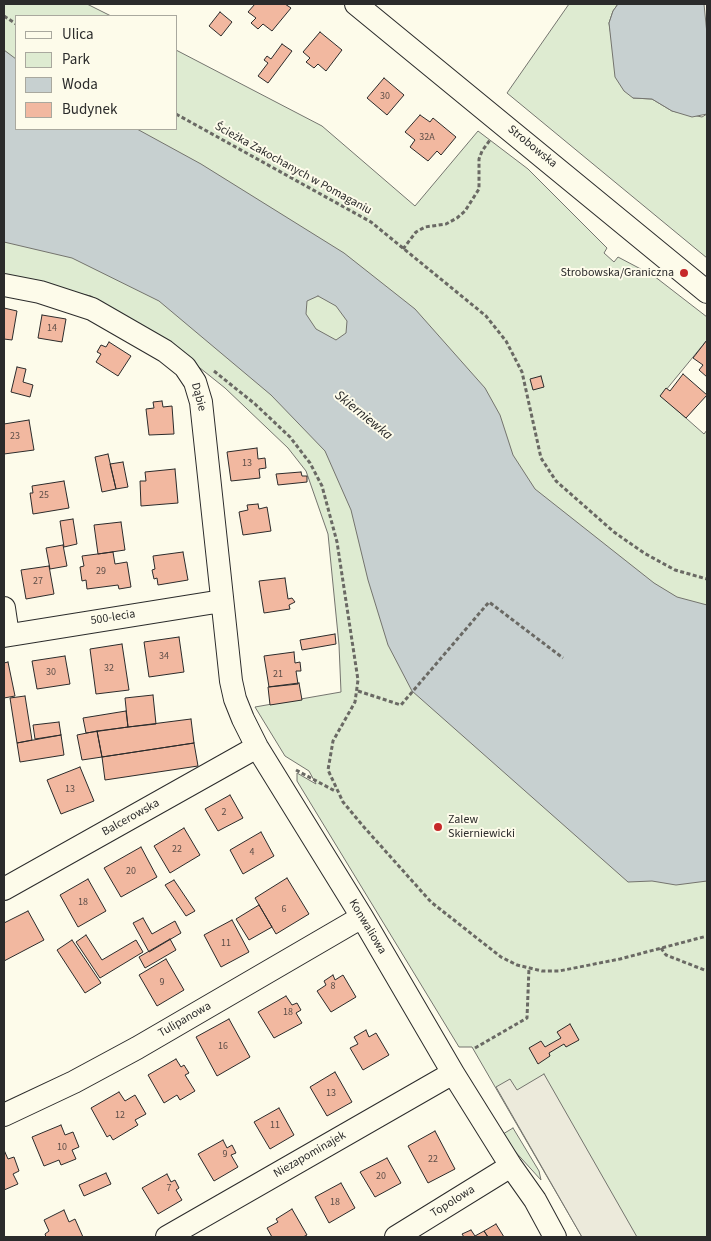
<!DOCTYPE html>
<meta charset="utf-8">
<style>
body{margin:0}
#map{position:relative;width:711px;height:1241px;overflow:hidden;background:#fdfbea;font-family:"Source Sans 3",sans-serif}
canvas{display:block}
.frame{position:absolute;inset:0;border:5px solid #2b2b2b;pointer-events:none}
.legend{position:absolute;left:15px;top:15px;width:162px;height:115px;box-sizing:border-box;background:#fdfbea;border:1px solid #a9a89e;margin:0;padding:6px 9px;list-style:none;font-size:15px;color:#2b2b2b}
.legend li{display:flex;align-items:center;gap:10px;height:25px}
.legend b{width:25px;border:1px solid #a9a89e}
</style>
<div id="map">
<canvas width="711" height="1241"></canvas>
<div class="frame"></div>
<ul class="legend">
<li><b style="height:6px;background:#fdfbea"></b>Ulica</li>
<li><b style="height:14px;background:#deebd1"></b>Park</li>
<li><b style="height:14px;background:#c7d0d0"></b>Woda</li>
<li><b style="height:14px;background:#f2b8a0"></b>Budynek</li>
</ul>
</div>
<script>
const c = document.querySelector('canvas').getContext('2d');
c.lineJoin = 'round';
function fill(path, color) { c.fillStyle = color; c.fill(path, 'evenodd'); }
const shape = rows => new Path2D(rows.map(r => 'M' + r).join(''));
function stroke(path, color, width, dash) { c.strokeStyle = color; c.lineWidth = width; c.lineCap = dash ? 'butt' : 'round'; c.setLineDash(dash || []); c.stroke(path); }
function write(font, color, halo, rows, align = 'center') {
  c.font = font + ' "Source Sans 3",sans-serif'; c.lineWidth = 4; c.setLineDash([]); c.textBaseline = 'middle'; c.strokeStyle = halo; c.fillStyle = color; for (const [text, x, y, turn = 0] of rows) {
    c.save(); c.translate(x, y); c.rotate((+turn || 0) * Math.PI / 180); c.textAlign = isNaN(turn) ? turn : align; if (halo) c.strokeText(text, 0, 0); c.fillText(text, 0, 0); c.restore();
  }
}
const green = shape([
 [4,4,87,4,111,16,16,16,16,129,176,129,176,50,322,126,415,206,478,131,528,169,607,248,604,253,614,262,618,257,654,276,707,317,707,340,661,396,704,434,707,430,707,1237,582,1237,472,1047,459,1047,297,781,297,773,316,784,309,771,285,756,255,707,341,692,339,645,328,534,306,471,288,448,225,388,185,356,117,312,91,296,4,278,4,4],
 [569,4,618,4,613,11,609,23,612,41,633,98,652,99,672,111,702,117,707,114,707,258,507,93,569,4],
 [513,1128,539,1171,541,1180,511,1147,503,1134,513,1128]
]);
const parking = shape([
 [544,1074,637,1237,582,1237,496,1087,510,1079,517,1090,544,1074]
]);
const water = shape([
 [618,4,704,4,707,34,707,114,692,117,672,111,652,99,633,98,624,91,615,77,609,23,613,11,618,4],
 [4,50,16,59,16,129,137,129,201,164,344,253,415,309,485,388,500,415,513,455,535,489,654,583,677,597,707,605,707,881,676,885,652,881,628,882,412,691,388,645,368,580,351,510,325,451,271,395,159,301,72,258,4,242,4,50],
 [318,296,336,306,347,321,346,333,336,340,316,329,306,314,307,301,318,296]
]);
const building = shape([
 [255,4,285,4,291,8,272,31,263,24,258,29,251,23,256,18,248,12,255,4],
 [220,12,232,22,221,36,209,26,220,12],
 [320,32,342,50,326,71,318,64,314,68,306,62,310,58,303,52,320,32],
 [282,44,292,51,268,83,258,76,268,63,264,60,267,56,271,59,282,44],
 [384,78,404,95,387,115,367,98,384,78],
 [420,115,430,122,433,118,456,137,441,155,437,151,428,161,410,147,415,140,405,132,420,115],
 [4,308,17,311,12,340,4,339,4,308],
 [42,315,66,319,62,342,38,338,42,315],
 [707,340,707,377,699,370,703,365,693,358,707,340],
 [109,342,131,356,118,376,96,362,101,354,97,352,101,345,106,347,109,342],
 [17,367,26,369,23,382,33,385,30,397,11,392,17,367],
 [683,374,707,395,686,418,660,396,666,388,670,391,683,374],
 [541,376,544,387,533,390,530,379,541,376],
 [162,401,163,407,172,406,174,434,149,435,146,409,154,408,153,402,162,401],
 [29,420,34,450,4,454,4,424,29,420],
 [257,448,258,459,265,458,266,468,259,469,260,478,231,481,227,452,257,448],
 [108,454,116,489,102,492,95,457,108,454],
 [123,462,128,487,116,489,110,464,123,462],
 [175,469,178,503,141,506,140,481,146,481,145,472,175,469],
 [301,472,302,476,307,476,307,482,278,485,276,474,301,472],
 [64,481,69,508,33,514,30,493,33,493,32,486,64,481],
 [258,504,259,509,267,507,271,531,243,535,239,512,248,510,247,505,258,504],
 [73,519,77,544,64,547,60,521,73,519],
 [121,522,125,550,98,554,94,525,121,522],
 [63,545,67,566,50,569,46,548,63,545],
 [113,552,115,564,127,562,131,587,119,589,118,585,87,589,86,580,82,581,80,567,84,566,82,556,113,552],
 [183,552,188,580,158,585,157,578,154,579,152,570,155,569,153,556,183,552],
 [49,566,54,594,26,599,21,570,49,566],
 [285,578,288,599,292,598,295,602,289,605,290,609,264,613,259,581,285,578],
 [335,634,336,644,302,650,300,640,335,634],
 [179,637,184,672,149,677,144,642,179,637],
 [122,644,129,690,96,694,90,649,122,644],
 [294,652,295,663,300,662,301,671,296,671,298,684,269,687,264,656,294,652],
 [65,656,70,684,37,689,32,661,65,656],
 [8,662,15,696,4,698,4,663,8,662],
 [299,683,302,700,270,705,268,687,299,683],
 [153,695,156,724,128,727,125,698,153,695],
 [25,696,32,740,17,743,10,698,25,696],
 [126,711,128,727,86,733,83,718,126,711],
 [191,719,194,743,102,757,97,731,191,719],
 [59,722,61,735,35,739,33,725,59,722],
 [97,731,102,757,82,760,77,735,97,731],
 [61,735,64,755,20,762,17,743,61,735],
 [194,743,198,766,105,780,102,757,194,743],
 [80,767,94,801,61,814,47,780,80,767],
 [230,795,243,818,218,831,205,809,230,795],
 [184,828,200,855,170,873,154,846,184,828],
 [261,832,274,856,243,874,230,850,261,832],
 [141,847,157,877,121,897,104,868,141,847],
 [287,878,309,914,276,934,255,898,287,878],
 [88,879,106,911,78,927,60,895,88,879],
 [174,880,195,911,186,916,165,885,174,880],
 [259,905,272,927,249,940,236,919,259,905],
 [28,911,44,940,4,961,4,923,28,911],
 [143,918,152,934,175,921,181,933,149,952,133,923,143,918],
 [232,920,249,952,221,967,204,935,232,920],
 [86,935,102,960,136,940,143,952,100,978,76,942,86,935],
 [170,939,176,950,145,968,139,957,170,939],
 [72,940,101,983,85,993,57,950,72,940],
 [166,959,184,990,157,1006,139,975,166,959],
 [333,975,335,980,343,975,356,997,331,1012,317,991,326,985,324,981,333,975],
 [286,996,292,1005,297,1003,301,1010,296,1013,302,1023,274,1038,258,1012,286,996],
 [229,1019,250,1057,217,1076,196,1037,229,1019],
 [570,1024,579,1040,566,1047,564,1044,549,1053,550,1056,538,1064,529,1048,541,1041,545,1047,561,1038,557,1032,570,1024],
 [366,1030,369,1037,376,1033,389,1055,363,1070,350,1048,358,1044,354,1037,366,1030],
 [176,1059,181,1067,184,1065,189,1073,185,1075,195,1091,180,1100,177,1095,164,1103,148,1075,176,1059],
 [335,1072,352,1102,327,1116,310,1087,335,1072],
 [119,1092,125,1101,135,1095,146,1114,135,1120,138,1125,113,1140,110,1135,107,1137,91,1108,119,1092],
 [279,1108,294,1135,270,1149,254,1122,279,1108],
 [61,1125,65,1135,73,1132,79,1147,72,1150,76,1159,61,1165,59,1160,44,1166,32,1137,61,1125],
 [435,1131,455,1169,428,1183,408,1146,435,1131],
 [223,1140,227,1148,232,1145,236,1153,231,1155,238,1167,214,1181,198,1154,223,1140],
 [4,1150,8,1159,14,1157,19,1171,13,1174,18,1184,4,1190,4,1150],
 [387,1158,401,1183,375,1197,360,1172,387,1158],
 [106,1173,111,1184,84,1196,79,1185,106,1173],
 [167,1174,171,1182,175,1180,179,1188,176,1190,182,1200,158,1214,142,1188,167,1174],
 [341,1183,355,1208,329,1223,315,1197,341,1183],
 [292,1209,307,1235,303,1237,272,1237,267,1228,278,1222,276,1219,292,1209],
 [64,1210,69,1222,75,1219,83,1237,46,1237,45,1234,49,1231,44,1220,64,1210],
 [496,1224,504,1237,488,1237,484,1231,496,1224],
 [471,1230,475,1236,484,1231,488,1237,464,1237,462,1234,471,1230]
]);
const path = shape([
 [4,16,16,24],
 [176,114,371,222,486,316,506,341,522,372,541,458,556,481,614,532,644,553,675,570,707,579],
 [403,249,416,232,425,227,446,224,457,218,465,211,479,189,479,159,482,151,490,140],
 [214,371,255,404,290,437,310,463,322,486,337,542,358,680,355,702,333,741,328,770,343,802,363,826,431,902,501,957,517,965,542,971,559,971,620,959,707,936],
 [358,691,401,705,489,602,563,658],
 [296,770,335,791],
 [661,948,666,955,707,971],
 [475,1048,527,1018,529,968]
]);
const minor = shape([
 [356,4,707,292],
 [4,285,40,292,92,309,165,351,185,367,195,382,201,402,231,681,235,699,243,719,257,747,362,917,453,1073,511,1166,535,1200,555,1237],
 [4,608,8,635],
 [4,636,222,601],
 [4,889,257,747],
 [4,1115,74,1082,137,1048,362,917],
 [167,1237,453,1073],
 [396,1237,511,1166]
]);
const markers = [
 [684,273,5,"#c62828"],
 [438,827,5,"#c62828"]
];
const numberNames = [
 ["30",385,97],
 ["32A",427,138],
 ["14",52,329],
 ["23",15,437],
 ["13",247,464],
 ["25",44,496],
 ["29",101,572],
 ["27",38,582],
 ["34",164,657],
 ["32",109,669],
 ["30",51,673],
 ["21",278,675],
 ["13",70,790],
 ["2",224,813],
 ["22",177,850],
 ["4",252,853],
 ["20",131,872],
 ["18",83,903],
 ["6",284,910],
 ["11",226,944],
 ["9",162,983],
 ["8",333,987],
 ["18",288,1013],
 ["16",223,1047],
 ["13",331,1094],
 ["12",120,1116],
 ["11",275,1126],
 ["10",62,1148],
 ["9",225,1155],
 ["22",433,1160],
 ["20",381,1177],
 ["7",169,1189],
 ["18",335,1203]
];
const streetNames = [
 ["Strobowska",532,147,39],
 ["Ścieżka Zakochanych w Pomaganiu",293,169,29],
 ["Dąbie",198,397,75],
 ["500-lecia",113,618,-9],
 ["Balcerowska",131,818,-29],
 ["Konwaliowa",367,927,59],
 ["Tulipanowa",185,1020,-30],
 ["Niezapominajek",310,1155,-30],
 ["Topolowa",453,1202,-32]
];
const poiNames = [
 ["Strobowska/Graniczna",674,273],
 ["Zalew",448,820,"left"],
 ["Skierniewicki",448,834,"left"]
];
const waterNames = [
 ["Skierniewka",363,416,39]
];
fill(green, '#deebd1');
stroke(green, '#74746e', 1);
fill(parking, '#eceadb');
stroke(parking, '#74746e', 1);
fill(water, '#c7d0d0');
stroke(water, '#74746e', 1);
fill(building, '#f2b8a0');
stroke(building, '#2b2b2b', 1);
stroke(minor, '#2b2b2b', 24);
stroke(path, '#6a6964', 3, [4, 2.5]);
stroke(minor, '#fdfbea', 22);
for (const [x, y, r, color] of markers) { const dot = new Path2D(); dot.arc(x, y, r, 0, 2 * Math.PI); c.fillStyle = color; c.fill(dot); stroke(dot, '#fdfbea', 2); }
write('10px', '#5d4e48', null, numberNames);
write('12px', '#2b2b2b', '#fdfbea', streetNames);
write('12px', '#2b2b2b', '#fdfbea', poiNames, 'right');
write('italic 14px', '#2b2b2b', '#fdfbea', waterNames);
</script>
